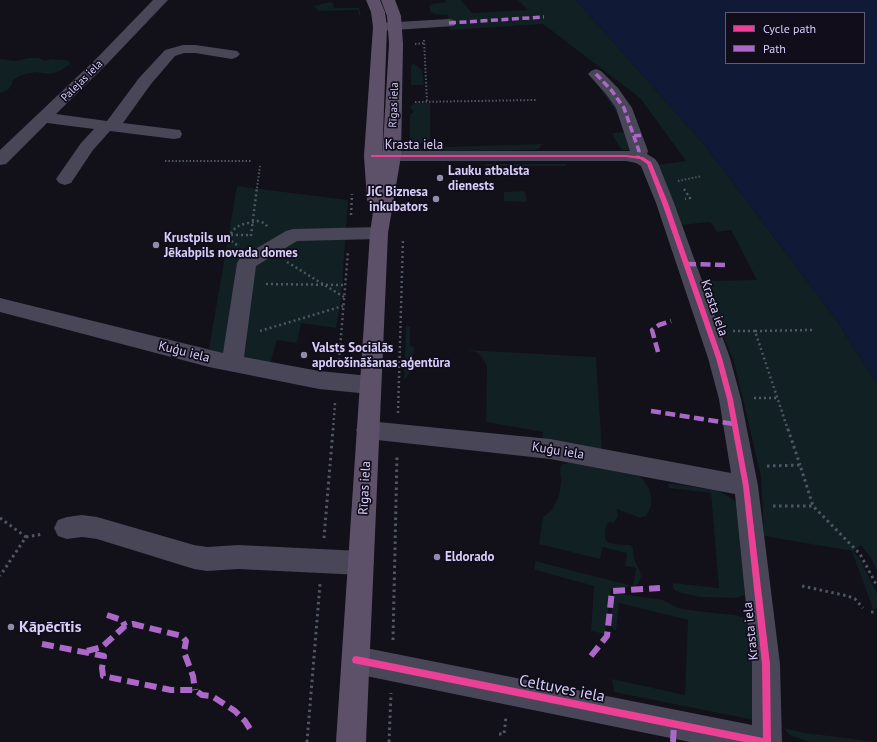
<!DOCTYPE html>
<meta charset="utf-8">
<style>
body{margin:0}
#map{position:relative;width:877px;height:742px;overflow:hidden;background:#121018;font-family:"PT Sans",sans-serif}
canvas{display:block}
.legend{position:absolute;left:725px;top:12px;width:140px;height:52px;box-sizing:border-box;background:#110d1b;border:1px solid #605a74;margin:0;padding:5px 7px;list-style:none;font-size:12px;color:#d7cef9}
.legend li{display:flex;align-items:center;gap:8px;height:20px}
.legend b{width:20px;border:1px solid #605a74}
</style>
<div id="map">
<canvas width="877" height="742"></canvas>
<ul class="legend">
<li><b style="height:5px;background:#ea4096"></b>Cycle path</li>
<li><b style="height:5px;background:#ac68c9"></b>Path</li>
</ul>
</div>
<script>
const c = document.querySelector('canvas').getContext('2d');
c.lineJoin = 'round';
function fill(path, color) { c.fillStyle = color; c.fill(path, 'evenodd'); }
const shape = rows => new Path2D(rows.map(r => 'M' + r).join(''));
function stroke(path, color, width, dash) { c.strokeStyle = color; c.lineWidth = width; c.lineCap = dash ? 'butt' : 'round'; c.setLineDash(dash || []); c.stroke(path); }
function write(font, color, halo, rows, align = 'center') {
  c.font = font + ' "PT Sans",sans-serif'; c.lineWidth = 3.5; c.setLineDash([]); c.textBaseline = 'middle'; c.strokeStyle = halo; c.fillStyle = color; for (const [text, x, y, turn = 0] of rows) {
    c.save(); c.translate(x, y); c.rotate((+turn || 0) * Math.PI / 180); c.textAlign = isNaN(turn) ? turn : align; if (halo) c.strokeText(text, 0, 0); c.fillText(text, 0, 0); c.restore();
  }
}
const green = shape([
 [446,0,461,0,472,13,528,10,518,0,576,0,703,143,837,321,877,384,877,571,872,560,861,545,853,551,859,558,877,594,877,609,873,609,852,551,764,536,761,476,734,362,701,281,757,280,731,230,717,232,710,222,682,225,674,204,656,165,686,161,640,98,543,24,450,30,448,15,434,14,431,12,429,7,432,4,446,2],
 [330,2,333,3,334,8,359,8,361,15,359,15,358,10,319,11,314,6],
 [29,58,39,58,45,61,51,59,66,60,70,62,70,64,60,71,50,74,35,72,19,76,11,82,13,83,8,90,0,93,0,59,16,61],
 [413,63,422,70,424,85,411,85,411,67],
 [591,75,614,98,631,150,625,150,621,149,614,138,612,133,624,132,617,113],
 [415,103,430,103,430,143,410,143,410,114,413,113,413,109,410,109,412,105],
 [542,144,539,149,532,150,419,151,409,148],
 [486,164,566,164,567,166,484,166],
 [237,186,348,200,341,300,336,328,301,323,297,343,277,340,269,367,208,354],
 [525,191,527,202,504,201,504,192],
 [406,326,410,327,410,346,414,347,413,368,404,380],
 [466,350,596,357,602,450,542,439,543,432,486,422,487,366,481,356,476,352],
 [571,462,639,476,643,479,649,489,651,496,651,506,646,516,640,518,617,509,618,517,614,523,608,522,605,530,605,538,607,542,620,545,630,545,633,547,634,559,640,571,641,577,638,584,633,586,611,589,605,634,591,631,594,586,535,570,535,561,633,586,636,568,625,566,627,553,603,547,600,559,539,544,543,517,552,510,559,495,561,482,560,469,562,465],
 [668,483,715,490,725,494,735,501,738,506,746,593,745,595,735,598,700,597,685,594,676,591,673,588,673,583,719,588,711,493,669,488],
 [614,593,663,600,678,608,696,611,735,615,746,618,748,622,752,637,754,720,614,692,612,679,685,695,688,620,619,603,616,631,611,627,610,623],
 [784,728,805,733,877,742,810,742,789,735]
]);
const water = shape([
 [576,0,877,0,877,384,837,321,703,143],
 [726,13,864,13,864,63,726,63]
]);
const pathFar2 = shape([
 [424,40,427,102],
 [415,44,425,43],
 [415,102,536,100],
 [165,161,252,161],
 [678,181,702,176],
 [257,188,260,166]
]);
const pathFar1 = shape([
 [684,189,690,198,685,199],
 [351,215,352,194],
 [226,235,251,235],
 [251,236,257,187],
 [237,245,231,241,230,235,233,230,240,225,257,221,264,223,268,227],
 [287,262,344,297],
 [266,284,345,285],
 [260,331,343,306],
 [733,331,755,331,788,430],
 [755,331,812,330],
 [339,360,348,252],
 [754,398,778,398],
 [398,413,403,238],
 [333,430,335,403]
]);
const path = shape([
 [788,429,800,465],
 [767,466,800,465,813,506],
 [773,506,813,506,860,554,877,586],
 [0,518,26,537,0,576],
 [26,537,43,534],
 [324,538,333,429],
 [802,586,848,596,855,599,863,608],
 [871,612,877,612],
 [393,640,397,456],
 [499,734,504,734,506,717],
 [307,742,320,584],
 [389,742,391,693]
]);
const minor = shape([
 [153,0,168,0,107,64,56,114,107,121,139,78,165,50,183,45,195,45,237,51,240,54,237,57,232,59,195,53,184,53,175,56,151,84,123,123,180,130,182,134,180,138,174,139,110,131,93,150,71,183,65,185,59,183,56,179,81,143,94,129,47,123,6,164,0,165,0,150,97,58,153,0],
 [449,19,454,20,456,23,454,26,380,31,375,30,373,27,375,24,380,23,449,19],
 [596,69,601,71,618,88,632,108,648,151,647,154,655,159,658,163,674,203,730,358,741,399,758,486,780,664,782,742,690,742,356,674,346,670,342,660,346,650,356,646,752,725,752,664,735,494,550,459,368,439,360,437,356,430,360,423,368,421,550,439,731,473,719,399,708,358,656,203,641,166,636,163,626,161,373,161,367,160,364,156,367,152,373,151,630,151,616,108,606,94,588,74,591,71,596,69],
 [379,227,386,229,388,233,386,237,379,239,297,241,256,266,244,357,319,371,370,376,378,379,381,385,378,391,370,394,319,389,209,367,0,312,0,298,223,353,237,263,240,258,286,231,293,229,379,227],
 [82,515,97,517,194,545,207,547,238,545,361,551,370,555,374,563,370,571,361,575,238,569,207,571,194,569,97,539,82,537,67,539,58,536,54,528,58,520,67,517,82,515]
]);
const major = shape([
 [366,0,380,0,385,12,387,27,382,162,389,44,387,16,381,0,395,0,401,16,403,44,401,156,388,233,366,742,336,742,370,233,374,205,370,204,367,200,364,156,373,27,371,12,366,0]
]);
const quietFar2 = shape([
 [449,23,544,17],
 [596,74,612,91,624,108,639,151,638,157],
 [634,136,644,135]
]);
const quietFar1 = shape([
 [686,264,727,265],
 [658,352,652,330,659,325,671,321],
 [651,411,734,424]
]);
const quiet = shape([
 [107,615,122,620,125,626],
 [42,644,104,656,102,668,103,676,171,690,195,690,202,695,212,696,235,711,245,721,252,732],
 [87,651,102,647,125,626,133,624,182,636,186,641,184,652,193,676,195,690],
 [591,656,607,636,612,591,660,588],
 [673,742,674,724]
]);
const cycleway = shape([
 [371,155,626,155,643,157,651,162,668,203,722,358,733,399,749,486,770,664,771,742,744,742,353,663,352,660,353,657,356,656,763,738,762,664,743,486,727,399,716,358,662,203,647,164,640,159,626,157,371,157,371,155]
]);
const markers = [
 [440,178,4,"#928caa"],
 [436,199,4,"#928caa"],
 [156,245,4,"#928caa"],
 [304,355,4,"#928caa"],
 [437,557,4,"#928caa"],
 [11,627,4,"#928caa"]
];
const farStreetnames = [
 ["Palejas iela",82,81,-45],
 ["Rīgas iela",394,105,-88]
];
const streetNames = [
 ["Krasta iela",414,145],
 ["Krasta iela",714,308,71],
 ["Kuģu iela",184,352,14],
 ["Kuģu iela",558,451,9],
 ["Rīgas iela",365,488,-87],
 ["Krasta iela",751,631,-96]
];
const poiNames = [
 ["Lauku atbalsta",448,171],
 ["dienests",448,186],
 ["JiC Biznesa",428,192,"right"],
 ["inkubators",428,207,"right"],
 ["Krustpils un",164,238],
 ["Jēkabpils novada domes",164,253],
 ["Valsts Sociālās",312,348],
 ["apdrošināšanas aģentūra",312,363],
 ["Eldorado",445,557]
];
const nearPoinames = [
 ["Kāpēcītis",19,627]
];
const nearStreetnames = [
 ["Celtuves iela",562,689,11]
];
fill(green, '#112022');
fill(water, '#101935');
stroke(pathFar2, '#4e5763', 2, [1.5, 2]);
stroke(pathFar1, '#4e5763', 2.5, [2, 3]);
stroke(path, '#4e5763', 3, [2.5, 3.5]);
fill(minor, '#494658');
fill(major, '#5d5169');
stroke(quietFar2, '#ac68c9', 3.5, [7, 3.5]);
stroke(quietFar1, '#ac68c9', 4.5, [10, 4.5]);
stroke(quiet, '#ac68c9', 6, [12, 6]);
fill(cycleway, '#ea4096');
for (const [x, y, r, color] of markers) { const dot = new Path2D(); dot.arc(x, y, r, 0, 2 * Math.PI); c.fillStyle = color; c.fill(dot); stroke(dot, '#110d1b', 1.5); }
write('11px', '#d7cef9', '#110d1b', farStreetnames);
write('13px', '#d7cef9', '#110d1b', streetNames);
write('bold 13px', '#d7cef9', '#110d1b', poiNames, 'left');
write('bold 16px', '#d7cef9', '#110d1b', nearPoinames, 'left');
write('16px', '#d7cef9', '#110d1b', nearStreetnames);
</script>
